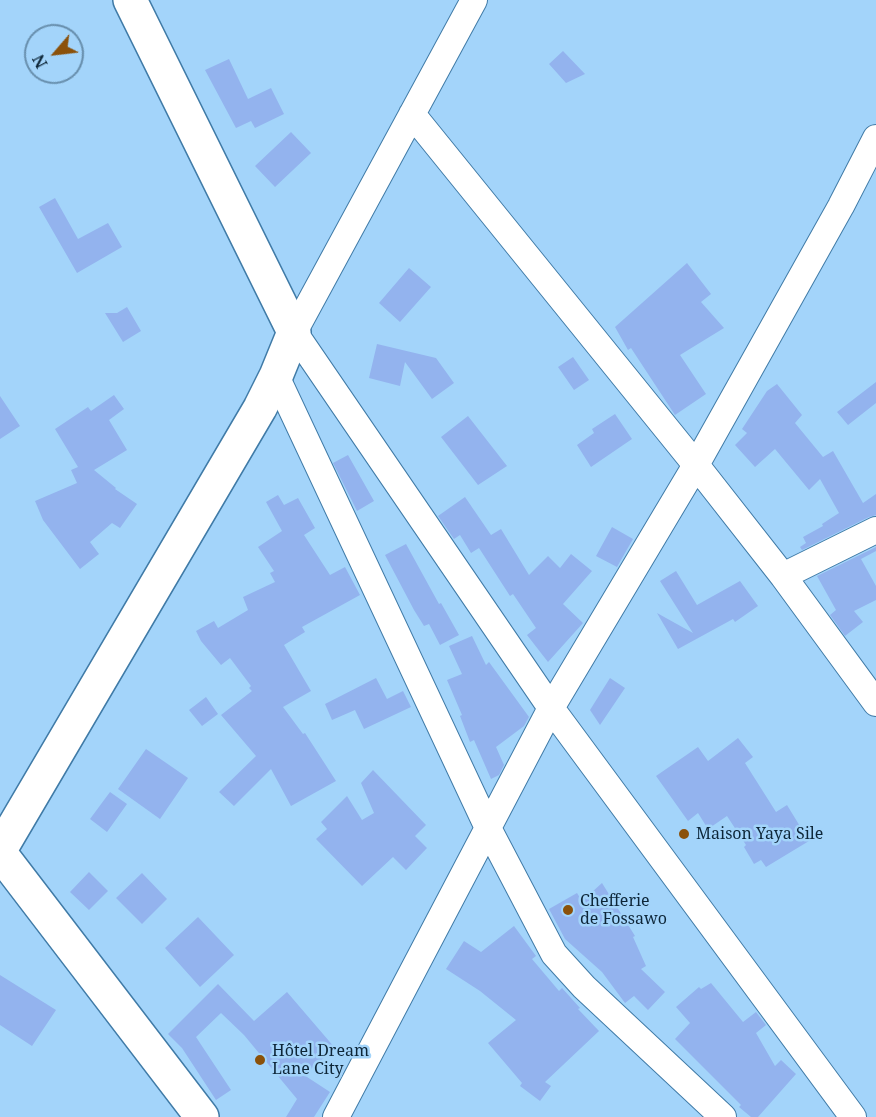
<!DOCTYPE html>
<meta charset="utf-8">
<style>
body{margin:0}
#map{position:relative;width:876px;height:1117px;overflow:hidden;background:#a3d4fa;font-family:"Noto Serif",serif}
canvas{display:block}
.north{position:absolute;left:24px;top:24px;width:60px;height:60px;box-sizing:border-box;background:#a3d4fa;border:2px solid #678eac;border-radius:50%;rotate:242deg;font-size:16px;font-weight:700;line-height:24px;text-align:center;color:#0d2638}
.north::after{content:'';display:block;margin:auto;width:21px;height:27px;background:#8b510a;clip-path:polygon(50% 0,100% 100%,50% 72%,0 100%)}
</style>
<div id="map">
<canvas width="876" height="1117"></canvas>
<div class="north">N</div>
</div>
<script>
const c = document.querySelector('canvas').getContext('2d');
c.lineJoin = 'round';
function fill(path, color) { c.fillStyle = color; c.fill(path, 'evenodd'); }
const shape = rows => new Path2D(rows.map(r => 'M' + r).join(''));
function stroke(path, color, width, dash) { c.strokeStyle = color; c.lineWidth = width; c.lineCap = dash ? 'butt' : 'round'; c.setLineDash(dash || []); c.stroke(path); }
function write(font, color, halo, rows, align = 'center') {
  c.font = font + ' "Noto Serif",serif'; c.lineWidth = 5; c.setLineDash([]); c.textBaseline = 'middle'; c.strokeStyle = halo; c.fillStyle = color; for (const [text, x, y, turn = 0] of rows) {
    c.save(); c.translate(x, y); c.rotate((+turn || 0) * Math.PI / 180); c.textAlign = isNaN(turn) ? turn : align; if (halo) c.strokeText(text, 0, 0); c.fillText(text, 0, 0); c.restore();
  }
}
const building = shape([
 [563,51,585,74,566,83,549,64],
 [229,59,248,99,271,88,284,114,255,128,251,121,236,128,205,70],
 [291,132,311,153,275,187,255,166],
 [55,198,78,239,108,223,122,247,77,273,39,207],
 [687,263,711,294,701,302,724,328,680,355,706,394,675,415,631,348,628,350,615,327],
 [409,268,431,287,400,322,379,303],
 [127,307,141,331,123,342,105,313,117,313],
 [377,344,436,358,454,383,432,399,405,362,400,386,369,378],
 [573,357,589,380,574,390,558,367],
 [876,382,876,403,848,425,837,412],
 [777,384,802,415,795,423,823,457,833,451,863,503,876,494,876,515,869,517,802,550,800,547,806,543,803,537,823,526,822,524,839,513,820,479,809,490,775,449,755,467,735,445,747,433,742,429,767,391],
 [114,395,124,409,109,420,127,450,94,470,116,488,115,489,137,504,120,528,112,523,90,542,99,554,80,569,43,520,35,501,77,483,71,470,78,467,55,429,88,407,91,411],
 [0,396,20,426,0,439],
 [615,414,632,439,591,467,577,445,594,433,592,429],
 [468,416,507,466,478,485,441,437],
 [348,455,374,501,357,511,333,463],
 [278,495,284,505,298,498,315,528,304,535,330,575,345,567,360,595,302,627,305,632,284,645,311,691,283,707,303,734,305,733,336,781,291,806,271,769,234,806,219,792,256,756,221,715,252,691,249,688,251,686,230,658,221,665,201,641,196,631,214,621,218,628,248,610,243,597,275,582,270,573,274,571,258,547,282,531,266,502],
 [465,497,491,535,501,529,529,575,548,556,560,568,571,554,592,571,563,604,583,623,548,662,527,635,536,628,513,594,510,596,479,548,471,553,460,535,454,539,438,516],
 [612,527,633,539,617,567,596,556],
 [406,544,439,604,441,603,459,635,440,645,429,624,424,626,414,610,385,555],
 [876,547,876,551,861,559,876,586,876,600,854,611,863,622,845,636,830,615,836,610,817,576],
 [676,571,697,605,740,581,758,606,735,622,733,619,678,649,657,613,693,633,660,581],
 [472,636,486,665,489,662,529,717,524,726,496,747,504,765,499,775,491,779,474,740,470,742,460,716,462,715,447,680,462,674,449,646],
 [376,678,387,699,403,691,411,707,364,729,355,710,332,720,325,704],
 [610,678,625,688,600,725,590,710],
 [206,697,218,714,202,726,189,710],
 [738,738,753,757,745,763,776,812,787,805,809,841,766,867,761,860,754,864,744,847,746,845,727,816,708,829,698,813,688,821,656,776,698,747,708,761],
 [146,749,188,778,160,819,118,789],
 [373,770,426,825,415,836,427,848,406,870,393,857,362,886,316,839,327,829,321,822,347,796,362,820,374,813,361,783],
 [110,792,127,804,107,832,90,819],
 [89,872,108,891,89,910,70,892],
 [142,873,167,899,142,924,116,898],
 [602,883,635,936,633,937,646,966,641,969,665,992,648,1010,634,996,625,1003,602,972,565,939,549,909,577,893,582,901],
 [198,917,234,955,200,987,165,948],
 [514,926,536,956,532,959,559,991,562,988,580,1008,578,1009,599,1031,545,1082,551,1086,540,1101,520,1086,522,1083,488,1043,516,1020,480,991,446,969,464,941,481,952],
 [0,975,56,1010,32,1046,0,1025],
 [711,983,743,1022,756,1012,766,1025,756,1033,775,1066,781,1060,796,1074,758,1117,751,1117,739,1107,741,1105,675,1039,690,1023,676,1007,699,987,701,989],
 [218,984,254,1021,287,992,335,1048,304,1075,330,1092,314,1117,286,1117,297,1099,244,1035,221,1013,196,1037,231,1090,216,1100,182,1048,168,1034]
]);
const street = shape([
 [474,0,294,332,551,708,853,1117],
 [412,114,696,465,783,576,876,703],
 [276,376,488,828,554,954,584,987,723,1117],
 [783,576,876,530],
 [336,1117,551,708,696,465,841,206,876,138]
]);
const secondary = shape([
 [0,850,260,408,276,376,294,332,130,0],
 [0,853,202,1117]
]);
const markers = [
 [684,834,6,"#8b510a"],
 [568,910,6,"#8b510a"],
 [260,1060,6,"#8b510a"]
];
const poiNames = [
 ["Maison Yaya Sile",696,834],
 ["Chefferie",580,901],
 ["de Fossawo",580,919],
 ["Hôtel Dream",272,1051],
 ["Lane City",272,1069]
];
fill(building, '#93b3ee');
stroke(street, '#407ba7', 28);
stroke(secondary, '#407ba7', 36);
stroke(street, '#fff', 26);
stroke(secondary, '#fff', 33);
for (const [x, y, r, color] of markers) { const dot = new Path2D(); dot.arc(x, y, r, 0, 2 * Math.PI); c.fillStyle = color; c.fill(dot); stroke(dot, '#a3d4fa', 2); }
write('16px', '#0d2638', '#a3d4fa', poiNames, 'left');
</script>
